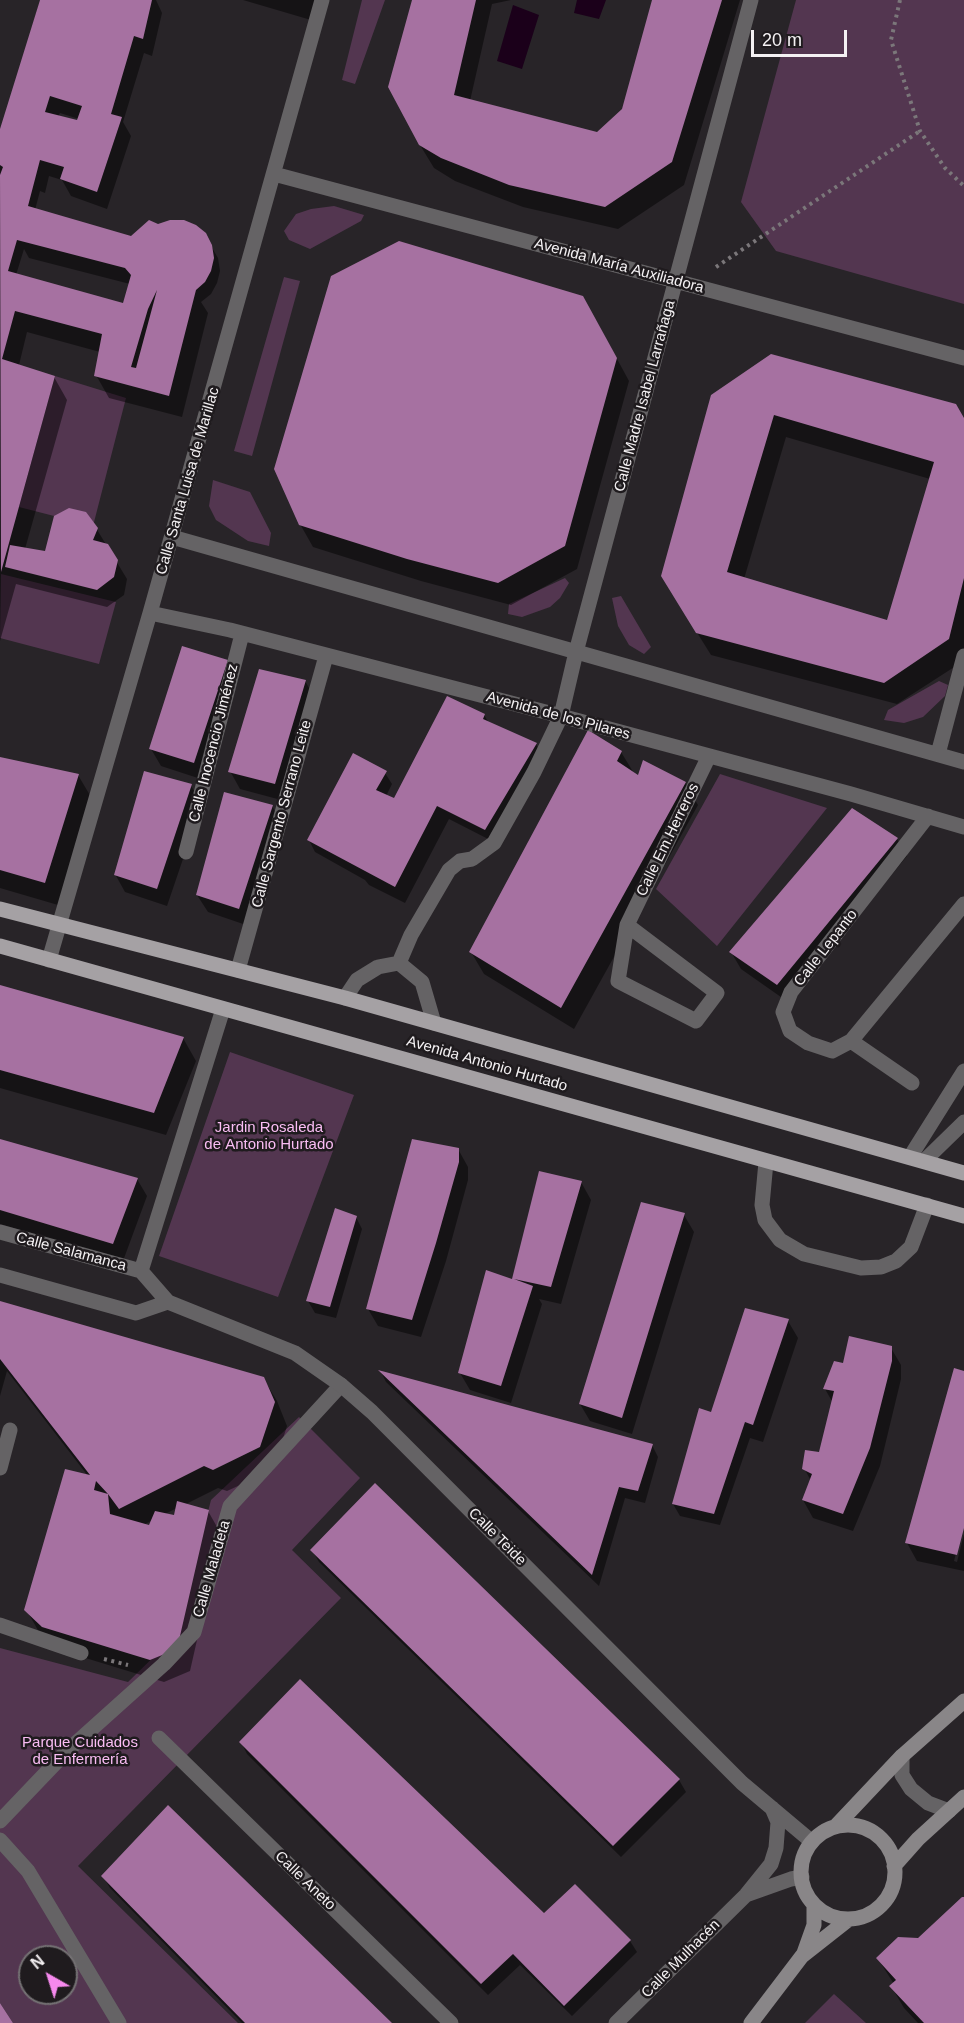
<!DOCTYPE html>
<meta charset="utf-8">
<style>
body{margin:0}
#map{position:relative;width:964px;height:2023px;overflow:hidden;background:#282428;font-family:Arial,sans-serif}
canvas{display:block}
.north{position:absolute;left:18px;top:1945px;width:60px;height:60px;box-sizing:border-box;background:#1f1b1e;border:2px solid #747173;border-radius:50%;rotate:321deg;font-size:16px;font-weight:700;line-height:24px;text-align:center;color:#f4f1f3}
.north::after{content:'';display:block;margin:auto;width:21px;height:27px;background:#f689ed;clip-path:polygon(50% 0,100% 100%,50% 72%,0 100%)}
.scale{position:absolute;left:751px;top:30px;width:96px;height:27px;box-sizing:border-box;border:3px solid #f4f1f3;border-top:0;padding-left:8px;font-size:18px;line-height:21px;white-space:nowrap;color:#f4f1f3;-webkit-text-stroke:4px #1f1b1e;paint-order:stroke}
</style>
<div id="map">
<canvas width="964" height="2023"></canvas>
<div class="north">N</div>
<div class="scale">20 m</div>
</div>
<script>
const c = document.querySelector('canvas').getContext('2d');
c.lineJoin = 'round';
function fill(path, color) { c.fillStyle = color; c.fill(path, 'evenodd'); }
const shape = rows => new Path2D(rows.map(r => 'M' + r).join(''));
function stroke(path, color, width, dash) { c.strokeStyle = color; c.lineWidth = width; c.lineCap = dash ? 'butt' : 'round'; c.setLineDash(dash || []); c.stroke(path); }
function write(font, color, halo, rows, align = 'center') {
  c.font = font + ' Arial,sans-serif'; c.lineWidth = 5; c.setLineDash([]); c.textBaseline = 'middle'; c.strokeStyle = halo; c.fillStyle = color; for (const [text, x, y, turn = 0] of rows) {
    c.save(); c.translate(x, y); c.rotate((+turn || 0) * Math.PI / 180); c.textAlign = isNaN(turn) ? turn : align; if (halo) c.strokeText(text, 0, 0); c.fillText(text, 0, 0); c.restore();
  }
}
const green = shape([
 [362,0,385,0,355,84,342,80],
 [796,0,964,0,964,304,776,251,741,202],
 [334,206,364,215,361,221,310,249,289,240,284,231,296,214,311,209],
 [284,277,300,281,252,456,234,451],
 [55,376,126,398,93,526,19,507],
 [213,480,250,492,271,533,269,546,248,541,216,520,209,506],
 [1,574,116,602,99,664,0,638],
 [565,578,569,583,560,598,550,607,522,617,508,614,509,604],
 [621,596,651,647,644,654,629,645,618,626,612,598],
 [939,681,948,685,945,696,923,717,904,723,884,720,888,710],
 [720,774,827,808,717,946,656,889],
 [230,1052,354,1095,278,1297,159,1256],
 [299,1417,360,1478,292,1550,341,1598,78,1866,238,2023,13,2023,0,2003,0,1648,128,1682,176,1635,211,1500],
 [30,1957,66,1957,66,1993,30,1993],
 [834,1994,866,2023,805,2023]
]);
const water = shape([
 [577,0,606,0,599,19,574,13],
 [513,5,539,15,522,69,497,61]
]);
const shadow = shape([
 [40,0,156,0,162,13,152,56,144,53,123,122,131,136,107,209,71,196,62,180,49,176,45,193,40,191,35,210,131,238,158,226,204,234,218,258,220,271,217,283,211,294,201,302,208,313,182,417,109,398,96,375,100,352,27,332,19,365,54,377,67,400,25,549,46,553,96,528,127,579,124,595,107,607,16,584,0,641,0,136],
 [60,113,79,119,78,122,58,117],
 [24,249,29,258,130,284,126,305,16,275],
 [243,0,317,0,311,20],
 [413,0,511,0,492,4,470,101,598,134,623,110,654,0,740,0,684,185,618,229,523,207,455,181,434,168,420,145],
 [596,320,629,381,577,569,511,605,421,581,313,547,300,524],
 [712,396,964,421,964,652,962,662,897,704,711,655,676,599],
 [786,437,930,479,888,622,744,579],
 [227,661,237,678,204,780,161,766,151,749],
 [305,681,315,698,285,801,240,789,230,771],
 [484,715,489,723,536,744,542,756,492,841,449,819,405,903,369,885,365,880,315,852,309,840,385,773,392,784,386,796,394,800],
 [621,752,635,775,685,783,698,805,574,1029,484,974,471,952],
 [0,759,78,775,91,797,58,905,0,888],
 [145,773,191,786,202,803,167,906,125,892,115,874],
 [272,806,282,824,249,926,208,912,197,895],
 [897,839,907,856,788,1002,741,969,731,952],
 [0,986,183,1038,196,1061,166,1135,0,1088],
 [0,1140,137,1179,147,1196,123,1261,0,1224],
 [458,1149,468,1167,468,1180,446,1261,421,1337,378,1326,368,1309],
 [540,1173,581,1182,591,1200,561,1304,539,1299,542,1304,511,1403,470,1390,460,1373,513,1281],
 [684,1215,694,1232,632,1434,590,1421,580,1404],
 [356,1217,362,1229,336,1318,315,1313,308,1301],
 [0,1303,263,1378,277,1401,287,1426,273,1470,227,1491,218,1488,184,1505,208,1511,221,1534,190,1671,164,1682,56,1649,39,1632,26,1609,88,1476,7,1371,0,1396],
 [177,1508,176,1516,165,1514],
 [153,1520,150,1527,143,1525],
 [788,1321,798,1338,763,1442,750,1438,720,1525,680,1516,673,1504,715,1414],
 [891,1348,901,1365,901,1379,880,1466,853,1531,813,1518,803,1500,811,1481,804,1468,820,1454,833,1403,825,1389,844,1364],
 [381,1372,652,1445,658,1457,645,1503,625,1498,599,1586,386,1382],
 [964,1372,964,1522,954,1561,957,1562,964,1534,964,1571,917,1561,907,1543],
 [375,1485,679,1780,686,1792,621,1857,319,1562,312,1550],
 [241,1742,544,1915,630,1941,637,1952,572,2016,520,1965,488,1995,247,1754],
 [103,1876,390,2023,242,2023,110,1888],
 [964,1898,964,2023,918,2023,904,2008,891,1986,894,1984,878,1959,919,1940]
]);
const building = shape([
 [40,0,152,0,143,39,134,36,111,114,122,117,97,192,60,179,64,167,40,160,28,206,131,236,149,220,158,224,170,220,184,220,196,225,206,233,212,245,214,258,211,271,205,282,196,290,169,396,94,376,102,334,15,311,2,359,55,376,1,572,0,175,3,167,0,165,0,129],
 [50,96,82,106,77,120,45,112],
 [17,240,125,268,131,275,123,303,8,271],
 [157,290,136,368,131,367,148,309],
 [412,0,476,0,454,95,597,132,622,109,652,0,722,0,672,162,605,207,509,185,441,158,419,145,388,87],
 [399,241,583,296,617,358,565,546,498,583,407,559,299,525,274,469,331,276],
 [771,354,956,404,964,418,964,578,949,639,884,683,696,633,661,576,711,395],
 [774,415,934,462,887,620,727,572],
 [69,508,86,512,98,528,93,540,108,544,118,560,114,577,97,590,5,567,10,545,45,551,54,516],
 [182,646,228,660,194,763,149,749],
 [259,669,306,680,275,784,228,772],
 [447,696,485,714,483,719,537,743,485,830,437,806,395,887,307,840,353,753,387,771,376,790,394,798],
 [588,730,622,751,617,761,638,775,643,760,686,782,561,1008,469,952],
 [0,757,79,774,45,883,0,870],
 [144,771,192,784,157,889,114,875],
 [224,792,273,805,239,909,196,895],
 [852,808,898,838,777,985,729,952],
 [0,985,184,1037,154,1113,0,1070],
 [0,1139,138,1178,113,1244,0,1210],
 [412,1139,459,1148,459,1162,436,1243,412,1320,366,1309],
 [539,1171,582,1181,551,1287,514,1279,533,1286,501,1386,458,1373,486,1270,512,1279],
 [641,1202,685,1213,622,1418,579,1404],
 [335,1208,357,1216,330,1307,306,1301],
 [0,1301,264,1377,275,1402,260,1447,213,1470,204,1466,119,1509,108,1494,110,1514,149,1525,155,1511,174,1515,177,1501,209,1510,177,1649,150,1660,42,1627,24,1610,65,1469,90,1475,0,1359],
 [96,1481,108,1494,94,1490],
 [745,1308,789,1319,753,1425,745,1422,714,1514,672,1504,699,1408,711,1412],
 [849,1336,892,1346,892,1361,870,1448,843,1514,802,1500,812,1474,802,1469,805,1450,819,1452,834,1391,823,1389,834,1361,843,1363],
 [954,1368,964,1371,964,1528,957,1555,905,1543],
 [378,1370,653,1444,638,1491,619,1487,592,1575],
 [375,1483,680,1779,613,1846,310,1550],
 [300,1679,544,1913,575,1884,631,1940,564,2006,513,1954,481,1984,239,1742],
 [168,1805,392,2023,245,2023,101,1876],
 [962,1897,964,1897,964,2023,924,2023,889,1986,896,1980,876,1958,898,1937,918,1938],
 [0,2003,13,2023,0,2023]
]);
const path = shape([
 [900,0,891,40,920,131,945,168,964,186],
 [716,267,920,131],
 [104,1659,128,1665]
]);
const pedestrian = shape([
 [910,1157,964,1071],
 [0,1821,66,1752,164,1664,194,1632,230,1506,341,1385],
 [0,1840,28,1871,119,2023]
]);
const minor = shape([
 [274,174,964,358],
 [172,537,964,762],
 [150,613,230,630,561,716,851,794,964,827],
 [938,754,964,656],
 [928,816,791,992,783,1012,790,1031,808,1043,832,1051,851,1041,964,904],
 [186,852,242,634],
 [627,925,618,981,696,1021,717,993,627,925,709,756],
 [49,960,150,613,322,0],
 [399,963,411,935,449,870,460,861,472,859,494,843,534,772,561,716,576,652,751,0],
 [238,970,326,656],
 [345,998,357,980,378,967,399,963,422,982,434,1023],
 [851,1041,912,1083],
 [924,1161,964,1122],
 [766,1162,762,1205,765,1220,780,1240,804,1254,861,1268,881,1267,896,1261,911,1247,927,1205],
 [0,1232,141,1271],
 [141,1271,168,1302,295,1353,341,1385,372,1412,742,1783,811,1841],
 [141,1271,223,1009],
 [0,1275,136,1313,168,1302],
 [0,1468,10,1430],
 [0,1625,81,1653],
 [159,1738,451,2023],
 [902,1756,902,1775,911,1789,928,1803,949,1811],
 [746,1895,791,1879,802,1877],
 [616,2023,746,1895,771,1864,776,1848,778,1822,772,1808]
]);
const secondary = shape([
 '801 1872a47 47 0 1 1 94 0a47 47 0 1 1-94 0Z',
 [836,1826,902,1756,964,1701],
 [894,1866,918,1839,964,1797],
 [804,1953,814,1925,814,1905],
 [751,2023,802,1956,849,1919]
]);
const primary = shape([
 [0,909,345,998,964,1173],
 [0,946,964,1216]
]);
const streetNames = [
 ["Avenida María Auxiliadora",619,266,15],
 ["Calle Madre Isabel Larrañaga",645,396,-75],
 ["Calle Santa Luisa de Marillac",188,481,-74],
 ["Avenida de los Pilares",558,716,15],
 ["Calle Inocencio Jiménez",214,743,-76],
 ["Calle Sargento Serrano Leite",282,814,-75],
 ["Calle Em.Herreros",668,840,-64],
 ["Calle Lepanto",826,948,-52],
 ["Avenida Antonio Hurtado",487,1064,16],
 ["Calle Salamanca",71,1252,15],
 ["Calle Teide",497,1537,45],
 ["Calle Maladeta",212,1569,-74],
 ["Calle Aneto",305,1881,44],
 ["Calle Mulhacén",681,1959,-45]
];
const parkNames = [
 ["Jardin Rosaleda",269,1128],
 ["de Antonio Hurtado",269,1145],
 ["Parque Cuidados",80,1743],
 ["de Enfermería",80,1760]
];
fill(green, '#533650');
fill(water, '#1b001a');
fill(shadow, '#0007');
fill(building, '#a671a1');
stroke(path, '#7b777a', 4, [3, 4.5]);
stroke(pedestrian, '#656365', 15);
stroke(minor, '#656365', 15);
stroke(secondary, '#898688', 15);
stroke(primary, '#a5a1a4', 15);
write('15px', '#f4f1f3', '#1f1b1e', streetNames);
write('15px', '#fabdf4', '#1f1b1e', parkNames);
</script>
